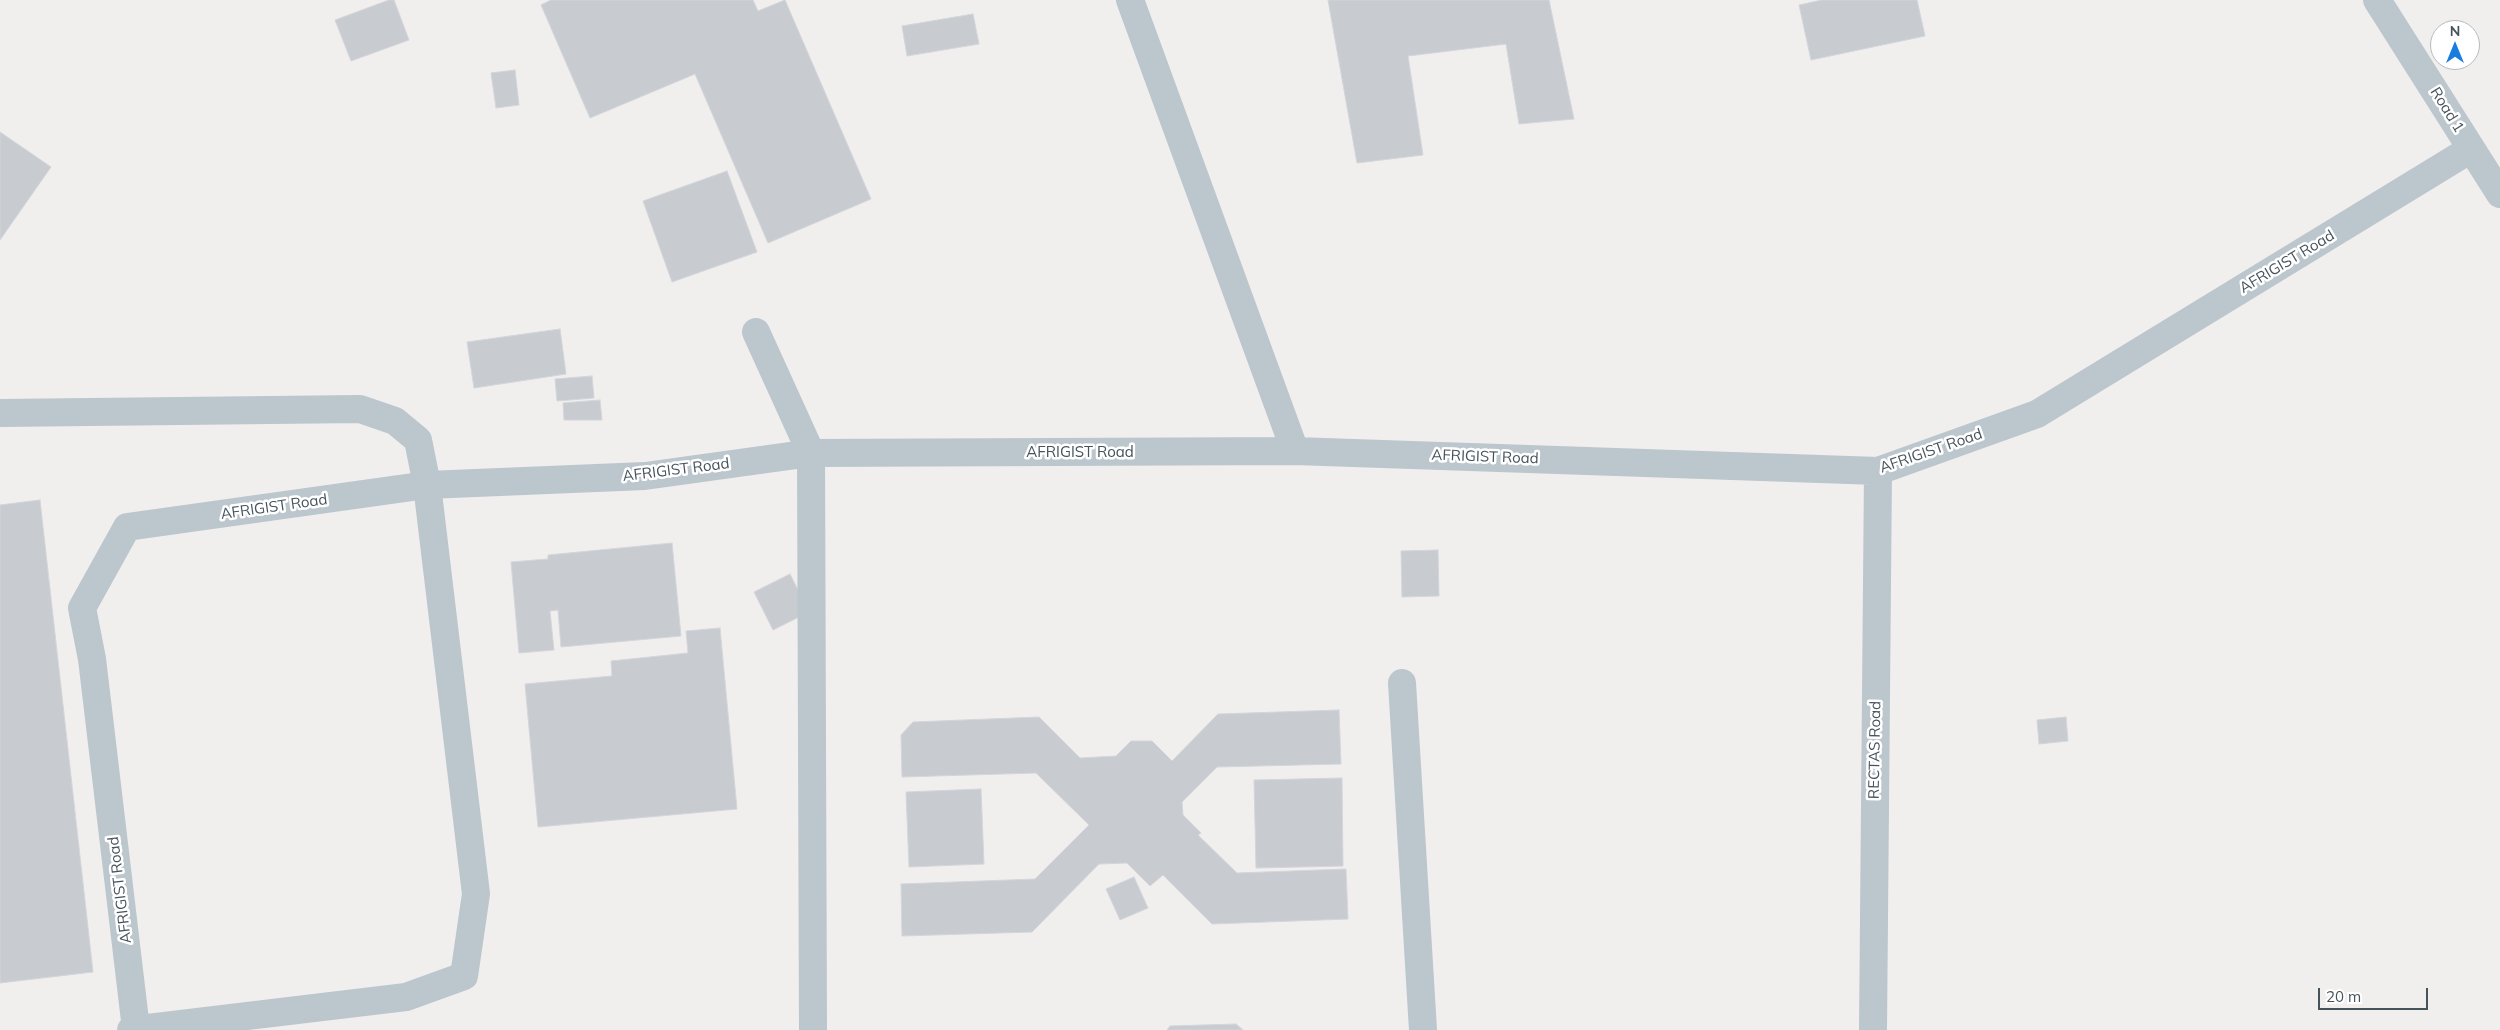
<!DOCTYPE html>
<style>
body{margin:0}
#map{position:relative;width:2500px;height:1030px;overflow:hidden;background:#f1eeee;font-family:Mulish,sans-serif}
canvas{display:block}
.north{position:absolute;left:2430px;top:20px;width:50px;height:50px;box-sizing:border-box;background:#fff;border:1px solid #b5babd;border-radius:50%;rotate:0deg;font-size:14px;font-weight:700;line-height:20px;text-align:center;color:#46535b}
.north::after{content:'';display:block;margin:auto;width:18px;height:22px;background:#197cdf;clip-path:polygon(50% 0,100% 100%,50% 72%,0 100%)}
.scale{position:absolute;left:2318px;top:988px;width:110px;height:22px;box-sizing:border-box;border:2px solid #46535b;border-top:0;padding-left:6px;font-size:15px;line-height:18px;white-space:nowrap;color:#46535b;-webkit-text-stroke:4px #fff;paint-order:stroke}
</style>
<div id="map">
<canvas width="2500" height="1030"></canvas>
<div class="north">N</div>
<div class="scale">20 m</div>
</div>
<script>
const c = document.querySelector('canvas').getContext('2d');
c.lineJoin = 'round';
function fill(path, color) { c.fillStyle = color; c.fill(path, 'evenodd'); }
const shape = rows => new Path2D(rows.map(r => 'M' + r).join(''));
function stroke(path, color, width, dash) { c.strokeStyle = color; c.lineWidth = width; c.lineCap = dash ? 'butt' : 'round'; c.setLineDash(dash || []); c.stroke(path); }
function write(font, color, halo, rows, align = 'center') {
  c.font = font + ' Mulish,sans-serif'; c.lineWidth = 5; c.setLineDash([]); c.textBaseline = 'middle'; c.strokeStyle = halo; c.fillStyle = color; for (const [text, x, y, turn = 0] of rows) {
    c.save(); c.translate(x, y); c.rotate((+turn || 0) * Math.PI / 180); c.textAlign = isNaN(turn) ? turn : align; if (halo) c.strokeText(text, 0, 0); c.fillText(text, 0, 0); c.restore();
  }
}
const building = shape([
 [389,0,394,0,409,40,351,61,335,20,389,0],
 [551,0,753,0,758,11,785,0,871,199,768,243,695,74,590,118,541,5,551,0],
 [1328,0,1549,0,1574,119,1519,124,1506,44,1408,56,1423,155,1357,163,1328,0],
 [1822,0,1917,0,1925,36,1811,60,1799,5,1822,0],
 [973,14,979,44,907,56,902,26,973,14],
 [515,70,519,105,496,108,491,73,515,70],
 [0,132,51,167,0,240,0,132],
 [727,171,757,252,672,282,643,201,727,171],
 [560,329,566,374,474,388,467,342,560,329],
 [592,376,594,398,557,401,555,379,592,376],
 [600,400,602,420,564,420,563,403,600,400],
 [40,500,93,972,0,983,0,505,40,500],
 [672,543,681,636,561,647,558,610,550,611,554,650,519,653,511,562,548,559,548,555,672,543],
 [1438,550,1439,596,1402,597,1401,551,1438,550],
 [790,574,809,612,773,630,754,592,790,574],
 [720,628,737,809,538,827,525,684,612,676,611,661,688,653,686,631,720,628],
 [1339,710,1341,764,1217,767,1182,802,1183,815,1201,833,1198,835,1237,873,1346,869,1348,919,1212,924,1163,875,1150,886,1127,863,1099,864,1032,932,902,936,901,884,1035,879,1089,825,1036,773,902,777,901,735,913,722,1039,717,1080,758,1116,756,1131,741,1152,741,1172,761,1218,714,1339,710],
 [2066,717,2068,741,2039,744,2037,720,2066,717],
 [1342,778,1343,866,1256,868,1254,780,1342,778],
 [981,789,984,864,909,867,906,792,981,789],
 [1134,877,1148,908,1120,920,1106,889,1134,877],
 [1236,1024,1243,1030,1167,1030,1170,1026,1236,1024]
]);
const minor = shape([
 [1130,0,1295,451],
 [2377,0,2500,194],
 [756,332,811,453,813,1030],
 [0,413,360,409,395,421,418,440,427,485,476,894,464,976,406,997,131,1030],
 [1402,683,1423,1030],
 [136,1029,92,659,82,608,127,527,427,485,645,476,811,453,1295,451,1878,471,2037,414,2471,149],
 [1873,1030,1878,471]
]);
const streetNames = [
 ["Road 1",2447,110,58],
 ["AFRIGIST Road",2287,262,-31],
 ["AFRIGIST Road",1931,451,-19],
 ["AFRIGIST Road",1080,452],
 ["AFRIGIST Road",1485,457,2],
 ["AFRIGIST Road",676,470,-7],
 ["AFRIGIST Road",274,507,-8],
 ["RECTAS Road",1875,750,-89],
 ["AFRIGIST Road",120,890,-97]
];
fill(building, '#c8ccd1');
stroke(building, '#d2d5da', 1);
stroke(minor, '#bcc6cd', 28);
write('15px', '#46535b', '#fff', streetNames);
</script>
